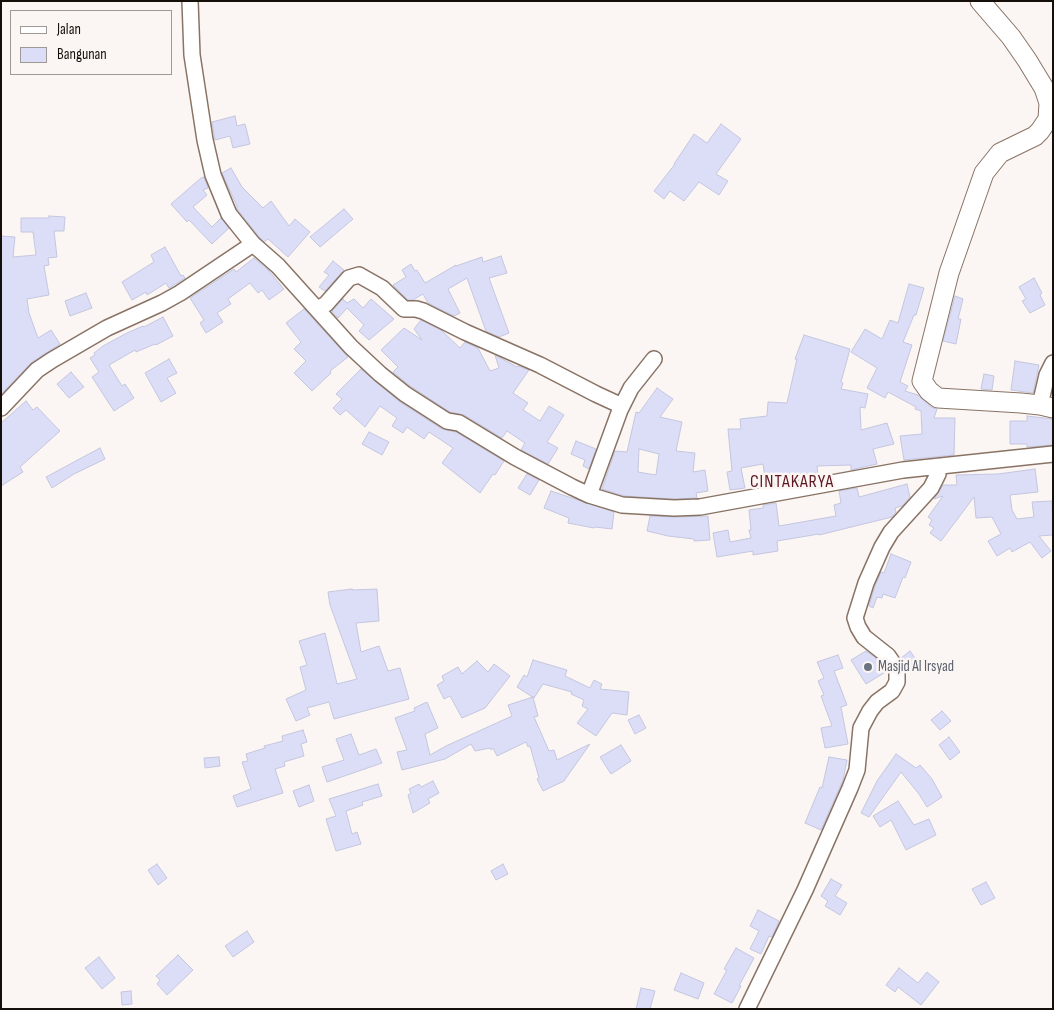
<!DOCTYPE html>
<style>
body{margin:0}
#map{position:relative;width:1054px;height:1010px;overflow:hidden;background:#fbf6f3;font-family:"Sofia Sans Condensed",sans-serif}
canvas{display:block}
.frame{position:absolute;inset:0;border:2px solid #160e09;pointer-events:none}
.legend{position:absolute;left:10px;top:10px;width:162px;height:65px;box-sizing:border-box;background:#fbf6f3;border:1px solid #9f9995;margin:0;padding:6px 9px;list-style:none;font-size:15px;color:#160e09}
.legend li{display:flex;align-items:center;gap:10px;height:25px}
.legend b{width:25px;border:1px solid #9f9995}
</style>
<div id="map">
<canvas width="1054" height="1010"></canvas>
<div class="frame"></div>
<ul class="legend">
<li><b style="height:6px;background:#fff"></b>Jalan</li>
<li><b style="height:14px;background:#dcdef8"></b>Bangunan</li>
</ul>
</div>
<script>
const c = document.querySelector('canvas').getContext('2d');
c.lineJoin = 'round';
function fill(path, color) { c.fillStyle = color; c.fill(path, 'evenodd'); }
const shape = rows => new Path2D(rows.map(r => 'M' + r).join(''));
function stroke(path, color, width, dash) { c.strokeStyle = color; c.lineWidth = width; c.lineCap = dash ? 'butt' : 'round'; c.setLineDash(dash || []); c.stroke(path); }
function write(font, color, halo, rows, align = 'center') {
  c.font = font + ' "Sofia Sans Condensed",sans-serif'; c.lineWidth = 5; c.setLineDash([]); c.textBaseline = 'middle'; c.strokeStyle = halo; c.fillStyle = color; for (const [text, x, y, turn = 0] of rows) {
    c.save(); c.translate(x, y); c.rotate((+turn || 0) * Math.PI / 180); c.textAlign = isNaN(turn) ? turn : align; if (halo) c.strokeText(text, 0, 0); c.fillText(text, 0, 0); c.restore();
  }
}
const building = shape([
 [235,116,237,126,245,124,250,144,233,148,230,136,215,140,212,122,235,116],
 [721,124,741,139,716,174,728,181,719,195,699,182,684,201,670,191,664,199,654,191,675,164,674,164,694,134,707,143,721,124],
 [231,168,242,187,263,208,271,201,289,226,295,219,310,232,288,257,268,239,264,242,260,238,237,209,237,206,222,173,231,168],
 [204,177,208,188,203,190,207,195,193,207,212,227,221,218,229,228,212,244,189,220,187,222,171,204,201,178,204,177],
 [344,209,353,219,320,247,310,237,344,209],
 [49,216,65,217,64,231,54,231,57,257,48,258,49,265,44,266,49,295,27,299,29,313,38,338,51,330,60,344,32,362,1,394,1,236,15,237,13,257,36,255,33,232,21,232,21,218,49,218,49,216],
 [165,247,181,276,183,275,185,278,169,288,166,283,147,295,146,292,132,300,122,282,154,262,151,255,165,247],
 [501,256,507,273,489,278,509,333,499,337,486,331,467,278,448,289,460,313,454,316,428,303,423,294,413,300,408,300,393,285,406,277,402,270,411,264,415,271,417,270,425,283,456,265,456,266,482,257,483,262,501,256],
 [254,258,268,270,284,289,269,300,262,290,258,293,250,283,228,299,231,304,217,313,223,322,206,333,200,323,204,320,190,298,234,269,236,272,254,258],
 [333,261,344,270,325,291,319,287,329,275,324,272,333,261],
 [1034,278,1042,293,1040,295,1045,305,1030,313,1022,301,1026,299,1019,287,1034,278],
 [909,284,924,288,916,315,914,315,903,342,912,345,900,382,908,386,905,391,918,395,931,407,937,409,934,418,955,418,954,455,904,460,900,436,922,434,921,411,915,409,916,407,888,392,885,398,867,388,877,368,851,352,865,329,882,339,890,320,898,323,909,284],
 [86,293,92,308,70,316,65,301,86,293],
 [955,296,963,299,958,319,961,319,956,344,943,341,955,296],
 [343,299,347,303,354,299,363,308,371,299,394,319,369,340,359,331,364,325,347,308,338,318,332,311,343,299],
 [304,309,348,357,330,371,331,373,312,391,294,373,306,361,294,349,301,342,286,323,304,309],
 [163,317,173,336,156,345,155,344,136,352,135,350,109,365,122,386,125,384,134,398,114,411,92,377,99,372,90,358,95,355,94,353,103,346,127,333,143,326,144,327,163,317],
 [421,320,441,330,460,348,465,342,478,348,490,371,499,368,495,355,517,367,518,366,529,370,513,393,528,403,523,410,540,421,549,406,564,415,547,442,558,448,548,464,521,450,525,443,507,431,502,438,464,415,450,412,410,386,393,372,398,367,381,350,404,328,422,340,414,329,421,320],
 [804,335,850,349,841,382,843,383,841,389,868,394,865,408,860,407,861,430,887,423,894,444,873,449,877,464,851,470,851,465,817,466,818,476,766,485,763,464,741,468,745,488,730,490,727,472,732,471,728,429,741,429,740,419,767,416,768,402,787,403,797,359,795,359,804,335],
 [169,359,177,373,167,378,176,393,161,402,145,373,169,359],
 [1015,361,1039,365,1033,393,1011,390,1015,361],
 [361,369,400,402,442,429,456,432,504,461,495,475,493,474,480,493,442,463,453,448,429,432,424,439,407,427,403,433,392,426,397,418,380,406,365,427,346,410,340,415,333,408,342,399,336,394,361,369],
 [71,372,84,387,69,398,57,384,71,372],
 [984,374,994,376,992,390,981,389,984,374],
 [657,388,673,399,660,417,682,422,676,451,695,453,693,472,705,470,708,491,696,493,697,498,674,499,624,496,602,489,615,451,627,452,636,412,639,413,657,388],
 [639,449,659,454,656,475,638,472,639,449],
 [26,401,33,410,37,407,60,431,20,467,23,472,1,486,1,423,26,401],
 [1027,416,1053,419,1053,445,1027,447,1027,444,1010,444,1010,421,1027,421,1027,416],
 [369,432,389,442,382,455,362,444,369,432],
 [576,441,596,449,589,469,583,466,585,460,571,454,576,441],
 [100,448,105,459,74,474,52,488,46,477,100,448],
 [1035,469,1038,492,1010,495,1012,510,1017,519,1034,517,1032,502,1052,501,1053,535,1039,536,1051,551,1042,558,1030,542,1012,552,1010,548,997,556,988,541,1001,534,992,517,976,518,974,497,941,541,930,533,934,528,929,525,932,520,928,517,943,496,934,499,943,485,957,485,956,475,998,474,1035,469],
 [527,474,539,480,530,495,518,488,527,474],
 [907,484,910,497,902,506,895,508,896,512,892,517,819,535,819,534,777,541,778,551,753,555,753,551,717,557,713,533,728,530,730,542,751,538,749,530,751,530,749,510,763,508,763,505,776,503,779,526,836,516,834,505,841,503,839,491,857,488,859,497,907,484],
 [551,491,614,512,612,529,595,527,594,528,568,523,569,518,544,508,551,491],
 [650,516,674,517,708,516,710,540,694,541,694,539,668,536,647,531,650,516],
 [891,554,911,562,905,578,903,577,895,598,883,594,882,598,877,597,873,608,869,606,875,586,881,572,884,573,891,554],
 [352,589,352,590,377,589,379,621,356,623,361,652,379,646,388,671,400,668,409,699,334,719,329,702,307,708,310,715,296,721,286,699,306,690,300,667,307,665,299,641,325,633,337,684,357,679,330,605,328,592,352,589],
 [866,651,875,657,884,673,866,684,851,660,866,651],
 [910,651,917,661,906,668,901,658,910,651],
 [838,655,843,668,834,671,847,705,841,707,848,744,825,748,821,728,832,726,821,696,824,695,818,681,824,678,817,662,838,655],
 [533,660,567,670,565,676,590,688,594,680,602,684,600,689,629,692,627,715,612,713,596,736,577,723,588,709,582,706,584,700,571,694,572,692,543,684,534,698,517,687,524,675,527,677,533,660],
 [477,661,488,672,494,664,510,676,485,708,462,718,450,696,444,699,437,685,444,681,442,676,458,667,462,674,477,661],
 [533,697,538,716,534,717,549,751,554,750,557,760,590,744,564,781,543,791,537,779,539,778,530,746,528,747,526,742,497,756,493,748,491,750,490,748,475,751,471,744,445,759,402,770,397,752,407,750,395,718,415,711,414,708,427,702,438,728,425,734,430,755,446,746,512,716,508,705,533,697],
 [942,711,951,721,940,730,931,720,942,711],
 [639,715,646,728,635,734,628,720,639,715],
 [303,730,307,742,301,744,304,756,284,762,285,766,275,769,283,793,237,807,233,796,251,789,242,762,248,761,246,754,265,748,264,746,283,741,282,736,303,730],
 [351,734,359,755,376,749,382,763,327,782,322,767,344,760,336,739,351,734],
 [949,737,960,752,950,760,939,745,949,737],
 [621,745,631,761,611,774,600,757,621,745],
 [896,754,916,768,920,765,932,779,942,797,927,807,919,794,901,772,869,817,861,813,877,781,896,754],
 [219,757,220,766,205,768,204,758,219,757],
 [829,757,847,760,843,780,821,830,805,823,820,787,822,788,829,757],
 [433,781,439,793,428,799,430,803,413,813,408,795,411,793,409,789,419,784,421,787,433,781],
 [378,784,382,796,362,802,363,805,346,811,352,834,357,832,361,844,336,851,326,819,336,816,329,799,378,784],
 [309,785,314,801,299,807,293,791,309,785],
 [898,801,914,825,929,819,936,835,906,850,891,820,880,827,873,816,898,801],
 [157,864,167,878,158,885,148,870,157,864],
 [503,864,508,874,496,880,491,871,503,864],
 [831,879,842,885,835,896,847,903,840,915,825,906,828,901,821,896,831,879],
 [986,882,995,898,981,905,972,889,986,882],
 [758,910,779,921,772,937,769,936,761,954,750,949,759,931,750,926,758,910],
 [247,931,254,942,233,957,225,946,247,931],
 [736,948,754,958,739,986,741,986,732,1003,714,994,727,970,724,969,736,948],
 [178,955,193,970,167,995,157,984,160,980,156,976,178,955],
 [99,957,115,978,102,989,85,968,99,957],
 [899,968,918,983,927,972,939,982,921,1005,898,987,895,992,886,985,899,968],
 [681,973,704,983,698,999,674,990,681,973],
 [641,988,655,991,650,1009,636,1009,641,988],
 [131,991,132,1004,122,1005,121,992,131,991]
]);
const minor = shape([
 [190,1,192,55,205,140,213,175,229,214,253,244],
 [317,309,326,304,349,278,359,275,382,288,404,309,416,309,423,311,465,332,540,365,596,394,622,406],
 [1040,405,1047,375,1053,363],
 [1,408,37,370,52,360,107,328,162,303,180,293,253,244,278,266,351,347,380,374,405,394,447,421,459,423,515,457,572,487,589,495,622,505,674,508,700,507,903,470,1053,454],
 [589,495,620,410,631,388,654,359],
 [747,1009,805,890,850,788,857,770,861,728,870,711,877,702,892,691,897,682,897,669,888,656,864,637,858,627,855,618,866,583,882,547,891,532,931,488,938,474,939,467]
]);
const major = shape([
 [980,1,1011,37,1027,60,1044,88,1049,103,1048,119,1040,131,1035,136,1000,153,984,173,949,273,922,381,929,391,938,398,1021,403,1040,405,1053,408]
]);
const markers = [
 [868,667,5,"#6b7280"]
];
const worshipNames = [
 ["Masjid Al Irsyad",878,667]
];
const quarterNames = [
 ["CINTAKARYA",792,482]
];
fill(building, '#dcdef8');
stroke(building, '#c4c6de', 1);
stroke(minor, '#897365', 18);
stroke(major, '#897365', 21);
stroke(minor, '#fff', 15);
stroke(major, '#fff', 19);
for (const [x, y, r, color] of markers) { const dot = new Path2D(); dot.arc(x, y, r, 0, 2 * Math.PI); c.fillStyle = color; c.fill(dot); stroke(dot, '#fbf6f3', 2); }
write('15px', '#5b616d', '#fbf6f3', worshipNames, 'left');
c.letterSpacing = '1px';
write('18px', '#5d1822', '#fbf6f3', quarterNames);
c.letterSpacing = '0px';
</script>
